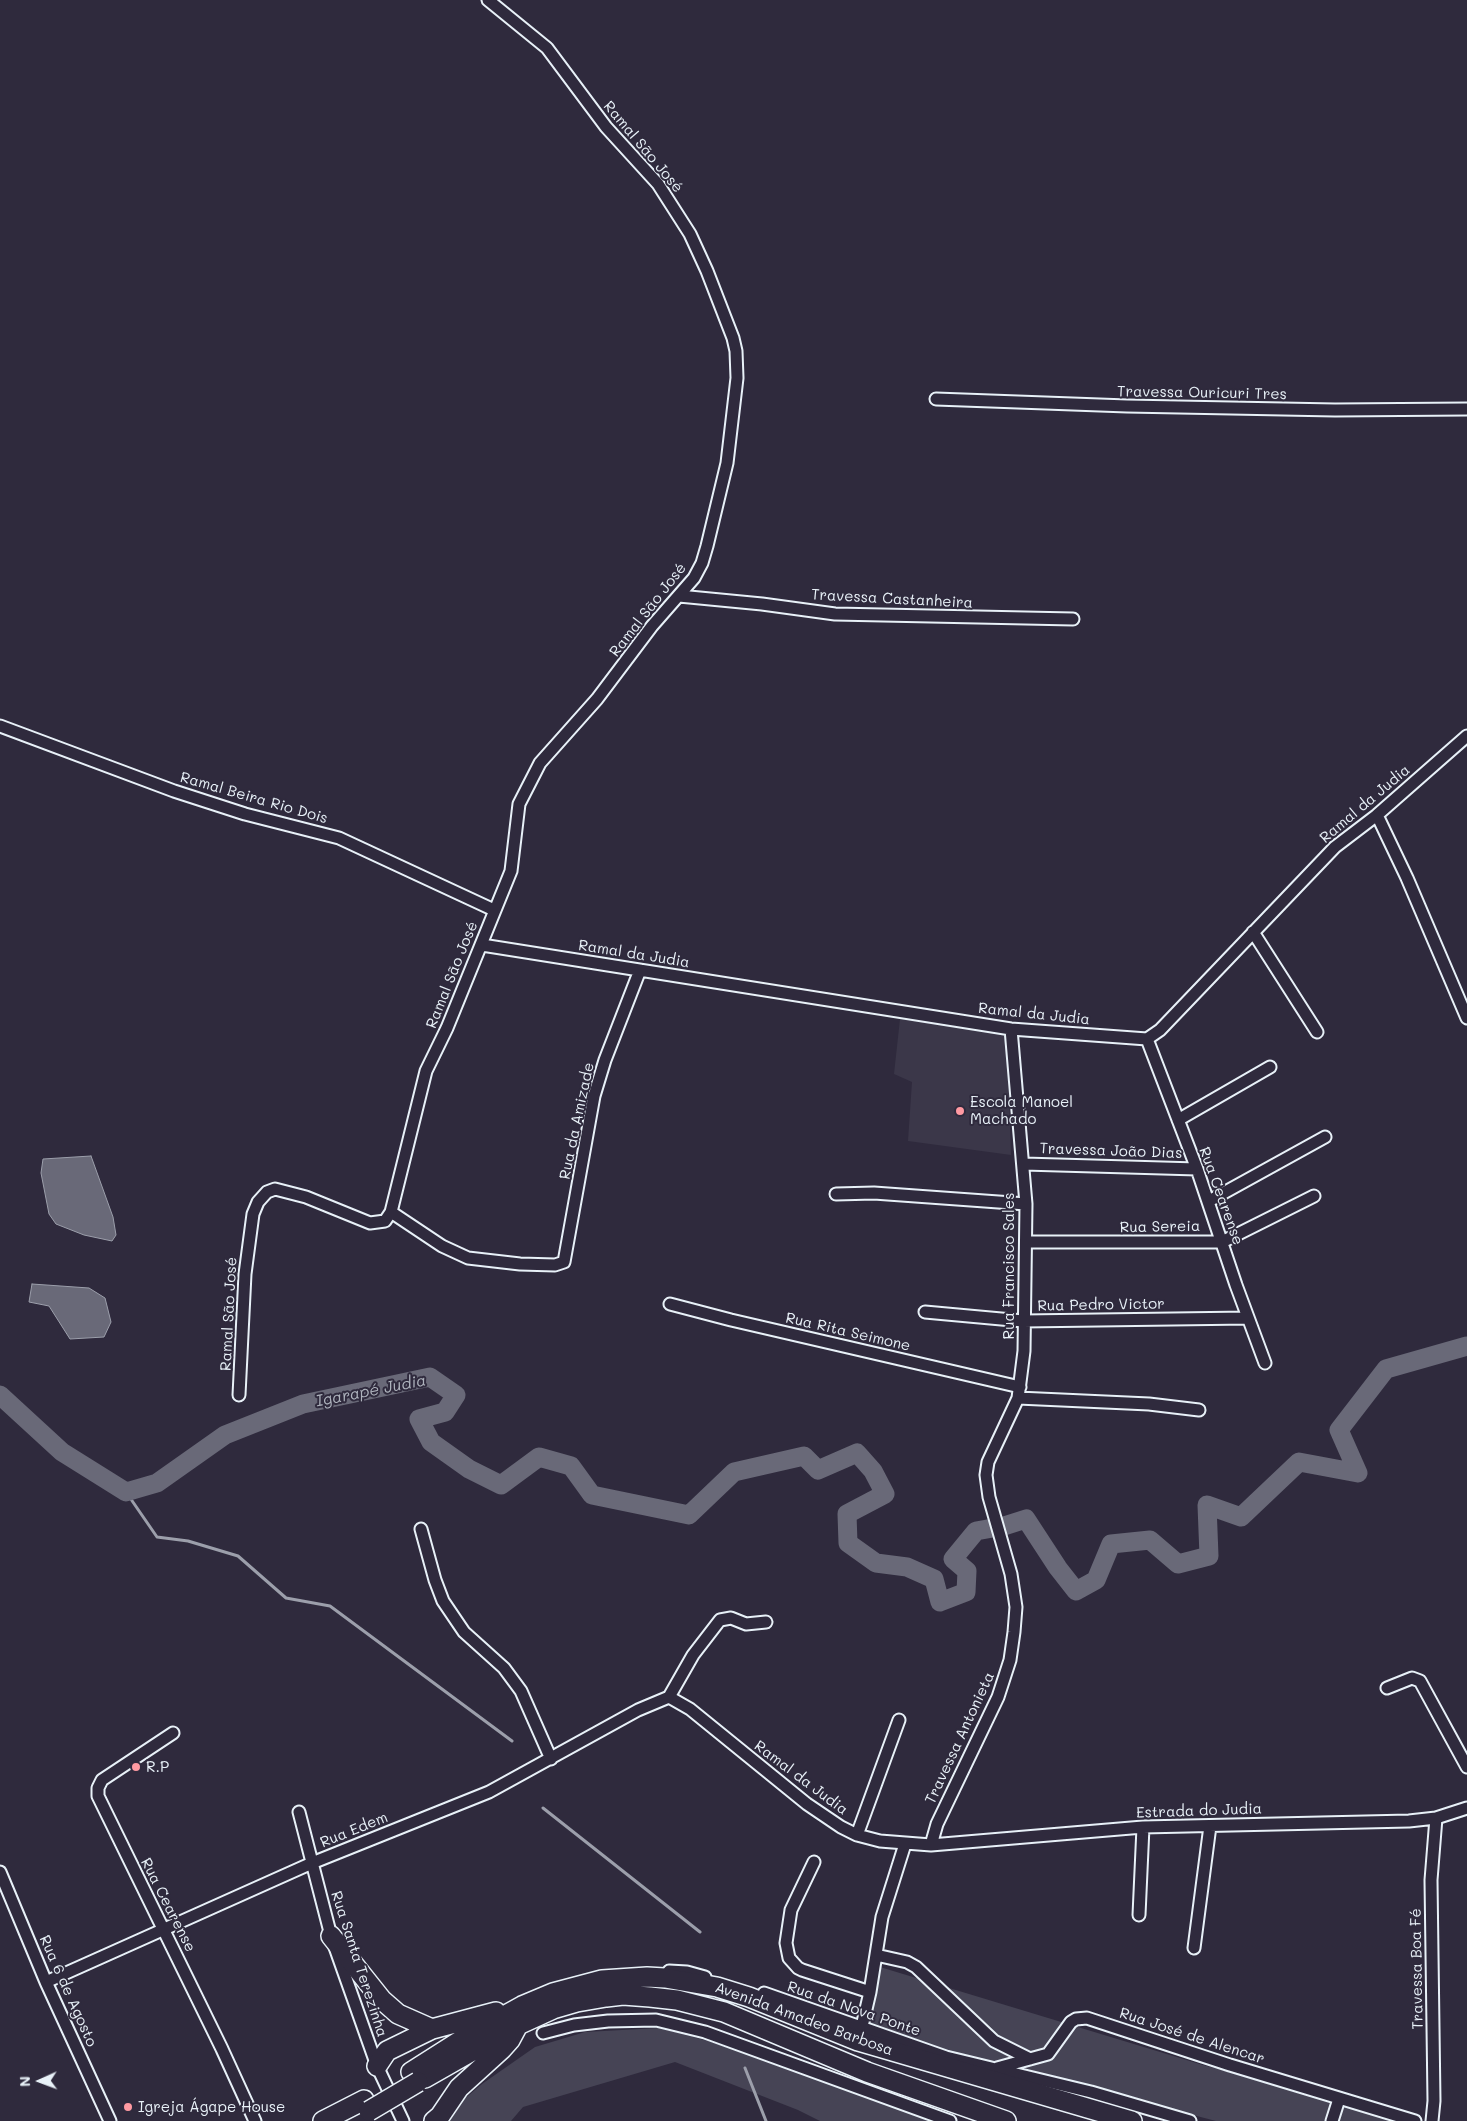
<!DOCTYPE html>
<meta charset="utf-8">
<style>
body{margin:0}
#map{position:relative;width:1467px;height:2121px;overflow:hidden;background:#2f2a3d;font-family:Mali,sans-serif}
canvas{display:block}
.north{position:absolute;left:15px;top:2056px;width:50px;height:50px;-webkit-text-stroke:4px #2f2a3d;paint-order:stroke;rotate:268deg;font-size:14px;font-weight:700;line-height:20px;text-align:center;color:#e8f1f8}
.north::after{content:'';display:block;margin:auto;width:18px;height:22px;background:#e8f1f8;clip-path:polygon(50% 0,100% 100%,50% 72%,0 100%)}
</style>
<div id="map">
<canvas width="1467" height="2121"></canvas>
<div class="north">N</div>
</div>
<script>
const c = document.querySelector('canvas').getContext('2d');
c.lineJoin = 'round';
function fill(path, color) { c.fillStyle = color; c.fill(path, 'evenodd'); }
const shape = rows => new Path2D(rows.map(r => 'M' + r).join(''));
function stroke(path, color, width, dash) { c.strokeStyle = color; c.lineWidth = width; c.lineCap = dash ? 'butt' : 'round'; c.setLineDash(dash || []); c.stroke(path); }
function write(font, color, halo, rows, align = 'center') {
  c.font = font + ' Mali,sans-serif'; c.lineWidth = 4; c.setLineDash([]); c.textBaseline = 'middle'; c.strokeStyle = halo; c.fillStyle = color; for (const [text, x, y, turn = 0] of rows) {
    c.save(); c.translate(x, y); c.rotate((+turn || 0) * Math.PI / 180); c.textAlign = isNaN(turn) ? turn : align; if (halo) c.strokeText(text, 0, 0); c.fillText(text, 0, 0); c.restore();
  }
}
const built = shape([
 [900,1019,1007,1034,1011,1155,908,1141,912,1082,894,1074]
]);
const green = shape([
 [880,1967,1203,2065,1316,2095,1397,2121,1216,2121,1116,2095,1011,2064,946,2052,870,2025],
 [659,2028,708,2041,783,2066,932,2121,820,2121,798,2110,675,2062,523,2107,511,2121,449,2121,456,2106,482,2084,535,2047,585,2032]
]);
const water = shape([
 [91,1156,113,1217,116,1235,112,1241,84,1235,56,1224,49,1214,41,1173,43,1159,91,1156],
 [32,1284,89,1288,105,1298,111,1322,104,1337,70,1339,49,1306,29,1302,32,1284]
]);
const stream = shape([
 [126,1492,157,1537,188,1541,238,1556,286,1598,330,1606,512,1741],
 [543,1808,700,1932],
 [745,2068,766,2121]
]);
const river = shape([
 [0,1395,62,1452,126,1492,157,1483,225,1435,303,1404,430,1377,456,1395,445,1412,419,1419,431,1442,469,1469,501,1485,539,1457,571,1466,592,1495,689,1515,734,1472,804,1456,818,1470,857,1453,873,1471,885,1494,847,1514,848,1543,876,1563,907,1567,934,1579,940,1602,966,1592,967,1571,953,1559,976,1531,1004,1526,1026,1519,1058,1568,1076,1591,1096,1580,1111,1544,1150,1540,1178,1564,1209,1556,1207,1505,1241,1517,1299,1462,1358,1473,1339,1430,1386,1369,1467,1346]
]);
const street = shape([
 [936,399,1127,406,1335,410,1467,409],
 [679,596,762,604,835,614,1073,619],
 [0,726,174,791,245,814,339,838,494,910],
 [1377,815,1407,878,1467,1018],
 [1253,932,1317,1032],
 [482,945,1011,1029,1147,1039,1160,1030,1335,847,1377,815,1467,736],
 [1147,1039,1197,1169,1236,1285,1265,1363],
 [1178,1120,1270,1067],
 [1024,1164,1197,1169],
 [836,1194,874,1193,1026,1204],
 [1209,1201,1325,1137],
 [391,1212,442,1246,468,1258,520,1264,555,1265,564,1262,594,1096,605,1060,640,970],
 [1026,1242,1222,1242,1314,1196],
 [670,1304,731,1320,1020,1387],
 [925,1312,1023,1321,1248,1318],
 [239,1395,245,1274,253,1214,258,1202,267,1192,275,1189,306,1197,370,1223,385,1221,391,1212,426,1071,447,1028,511,871,519,804,540,763,597,699,652,626,694,578,702,563,707,546,727,463,737,378,736,351,733,338,707,271,690,234,658,184,606,127,547,48,488,0],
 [1018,1398,1149,1404,1199,1410],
 [421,1529,435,1580,443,1601,464,1632,504,1668,521,1691,551,1759],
 [1387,1688,1412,1678,1420,1681,1467,1767],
 [669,1697,690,1709,807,1804,841,1827,857,1835,880,1841,931,1845,1143,1827,1409,1821,1436,1818,1467,1808],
 [669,1697,693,1655,720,1620,731,1618,746,1624,766,1622],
 [173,1733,102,1780,98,1788,98,1796,222,2049,255,2121],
 [299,1812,331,1936,377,2066,403,2121],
 [857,1835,899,1720],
 [931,1845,937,1824,998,1697,1010,1660,1014,1632,1016,1607,1011,1574,989,1497,986,1475,988,1462,1018,1398,1024,1351,1026,1204,1011,1029],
 [814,1862,791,1910,786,1943,789,1958,798,1968,802,1970,870,1992],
 [0,1872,46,1982,110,2121],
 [1139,1915,1143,1827],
 [1194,1948,1210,1826],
 [876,1955,907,1962,916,1967,994,2041,1030,2059],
 [669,1971,687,1972,705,1977],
 [46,1982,312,1863,489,1792,638,1710,669,1697],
 [764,1993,946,2057,1091,2092,1190,2121],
 [543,2033,574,2025,608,2021,656,2020,705,2032,950,2121],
 [860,2035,870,1992,882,1917,905,1844],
 [997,2068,1048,2054,1071,2022,1076,2019,1087,2018,1230,2065,1415,2121],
 [1332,2121,1339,2099],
 [1432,2121,1434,2101,1431,1880,1436,1818]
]);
const primary = shape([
 [331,1936,382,2000,398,2014,432,2029],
 [377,2066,387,2051,432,2029,496,2012],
 [411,2072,466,2037,522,2006,553,1993,602,1980,647,1977,665,1978,717,1987,749,1997,858,2041,1132,2121],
 [425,2078,518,2025,553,2009,577,2002,606,1997,623,1995,650,1997,677,2000,724,2012,867,2072,1006,2121],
 [323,2121,364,2100],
 [434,2121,440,2116,459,2088,502,2049,510,2040,517,2027]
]);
const primaryBridge = shape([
 [369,2111,418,2082]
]);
const markers = [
 [960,1111,5,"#ff9aa2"],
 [136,1767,5,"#ff9aa2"],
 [128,2107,5,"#ff9aa2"]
];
const streetNames = [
 ["Ramal São José",643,147,50],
 ["Travessa Ouricuri Tres",1202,393,1],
 ["Travessa Castanheira",892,599,3],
 ["Ramal São José",648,610,-52],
 ["Ramal Beira Rio Dois",254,798,16],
 ["Ramal da Judia",1365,804,-40],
 ["Ramal da Judia",634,954,9],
 ["Ramal São José",452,975,-68],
 ["Ramal da Judia",1034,1014,6],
 ["Rua da Amizade",577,1121,-78],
 ["Travessa João Dias",1111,1151,2],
 ["Rua Cearense",1221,1196,70],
 ["Rua Sereia",1160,1227,-1],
 ["Rua Francisco Sales",1009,1266,-90],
 ["Rua Pedro Victor",1101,1305,-1],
 ["Ramal São José",229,1314,-87],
 ["Rua Rita Seimone",848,1332,13],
 ["Travessa Antonieta",960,1738,-65],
 ["Ramal da Judia",801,1778,37],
 ["Estrada do Judia",1199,1811,-2],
 ["Rua Edem",354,1830,-22],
 ["Rua Cearense",168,1905,63],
 ["Rua Santa Terezinha",359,1964,72],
 ["Travessa Boa Fé",1417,1969,-91],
 ["Rua 6 de Agosto",68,1991,66],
 ["Rua da Nova Ponte",854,2009,19],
 ["Avenida Amadeo Barbosa",804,2019,20],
 ["Rua José de Alencar",1192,2036,18]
];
const poiNames = [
 ["Escola Manoel",970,1102],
 ["Machado",970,1119],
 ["R.P",146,1767],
 ["Igreja Ágape House",138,2107]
];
const waterNames = [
 ["Igarapé Judia",371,1391,-11]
];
fill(built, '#3b3749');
fill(green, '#464455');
fill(water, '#696978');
stroke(water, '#9c9fab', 1);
stroke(stream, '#9c9fab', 3);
stroke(river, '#696978', 19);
stroke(street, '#e8f1f8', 15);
stroke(primary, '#e8f1f8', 22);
stroke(street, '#2f2a3d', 11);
stroke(primary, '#2f2a3d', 19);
stroke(primaryBridge, '#e8f1f8', 22, []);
stroke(primaryBridge, '#2f2a3d', 19);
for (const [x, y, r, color] of markers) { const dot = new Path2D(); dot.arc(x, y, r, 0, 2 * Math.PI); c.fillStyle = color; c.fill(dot); stroke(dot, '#2f2a3d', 2); }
write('15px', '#e8f1f8', '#2f2a3d', streetNames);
write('15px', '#e8f1f8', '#2f2a3d', poiNames, 'left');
write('italic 16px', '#afb4be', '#2f2a3d', waterNames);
</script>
